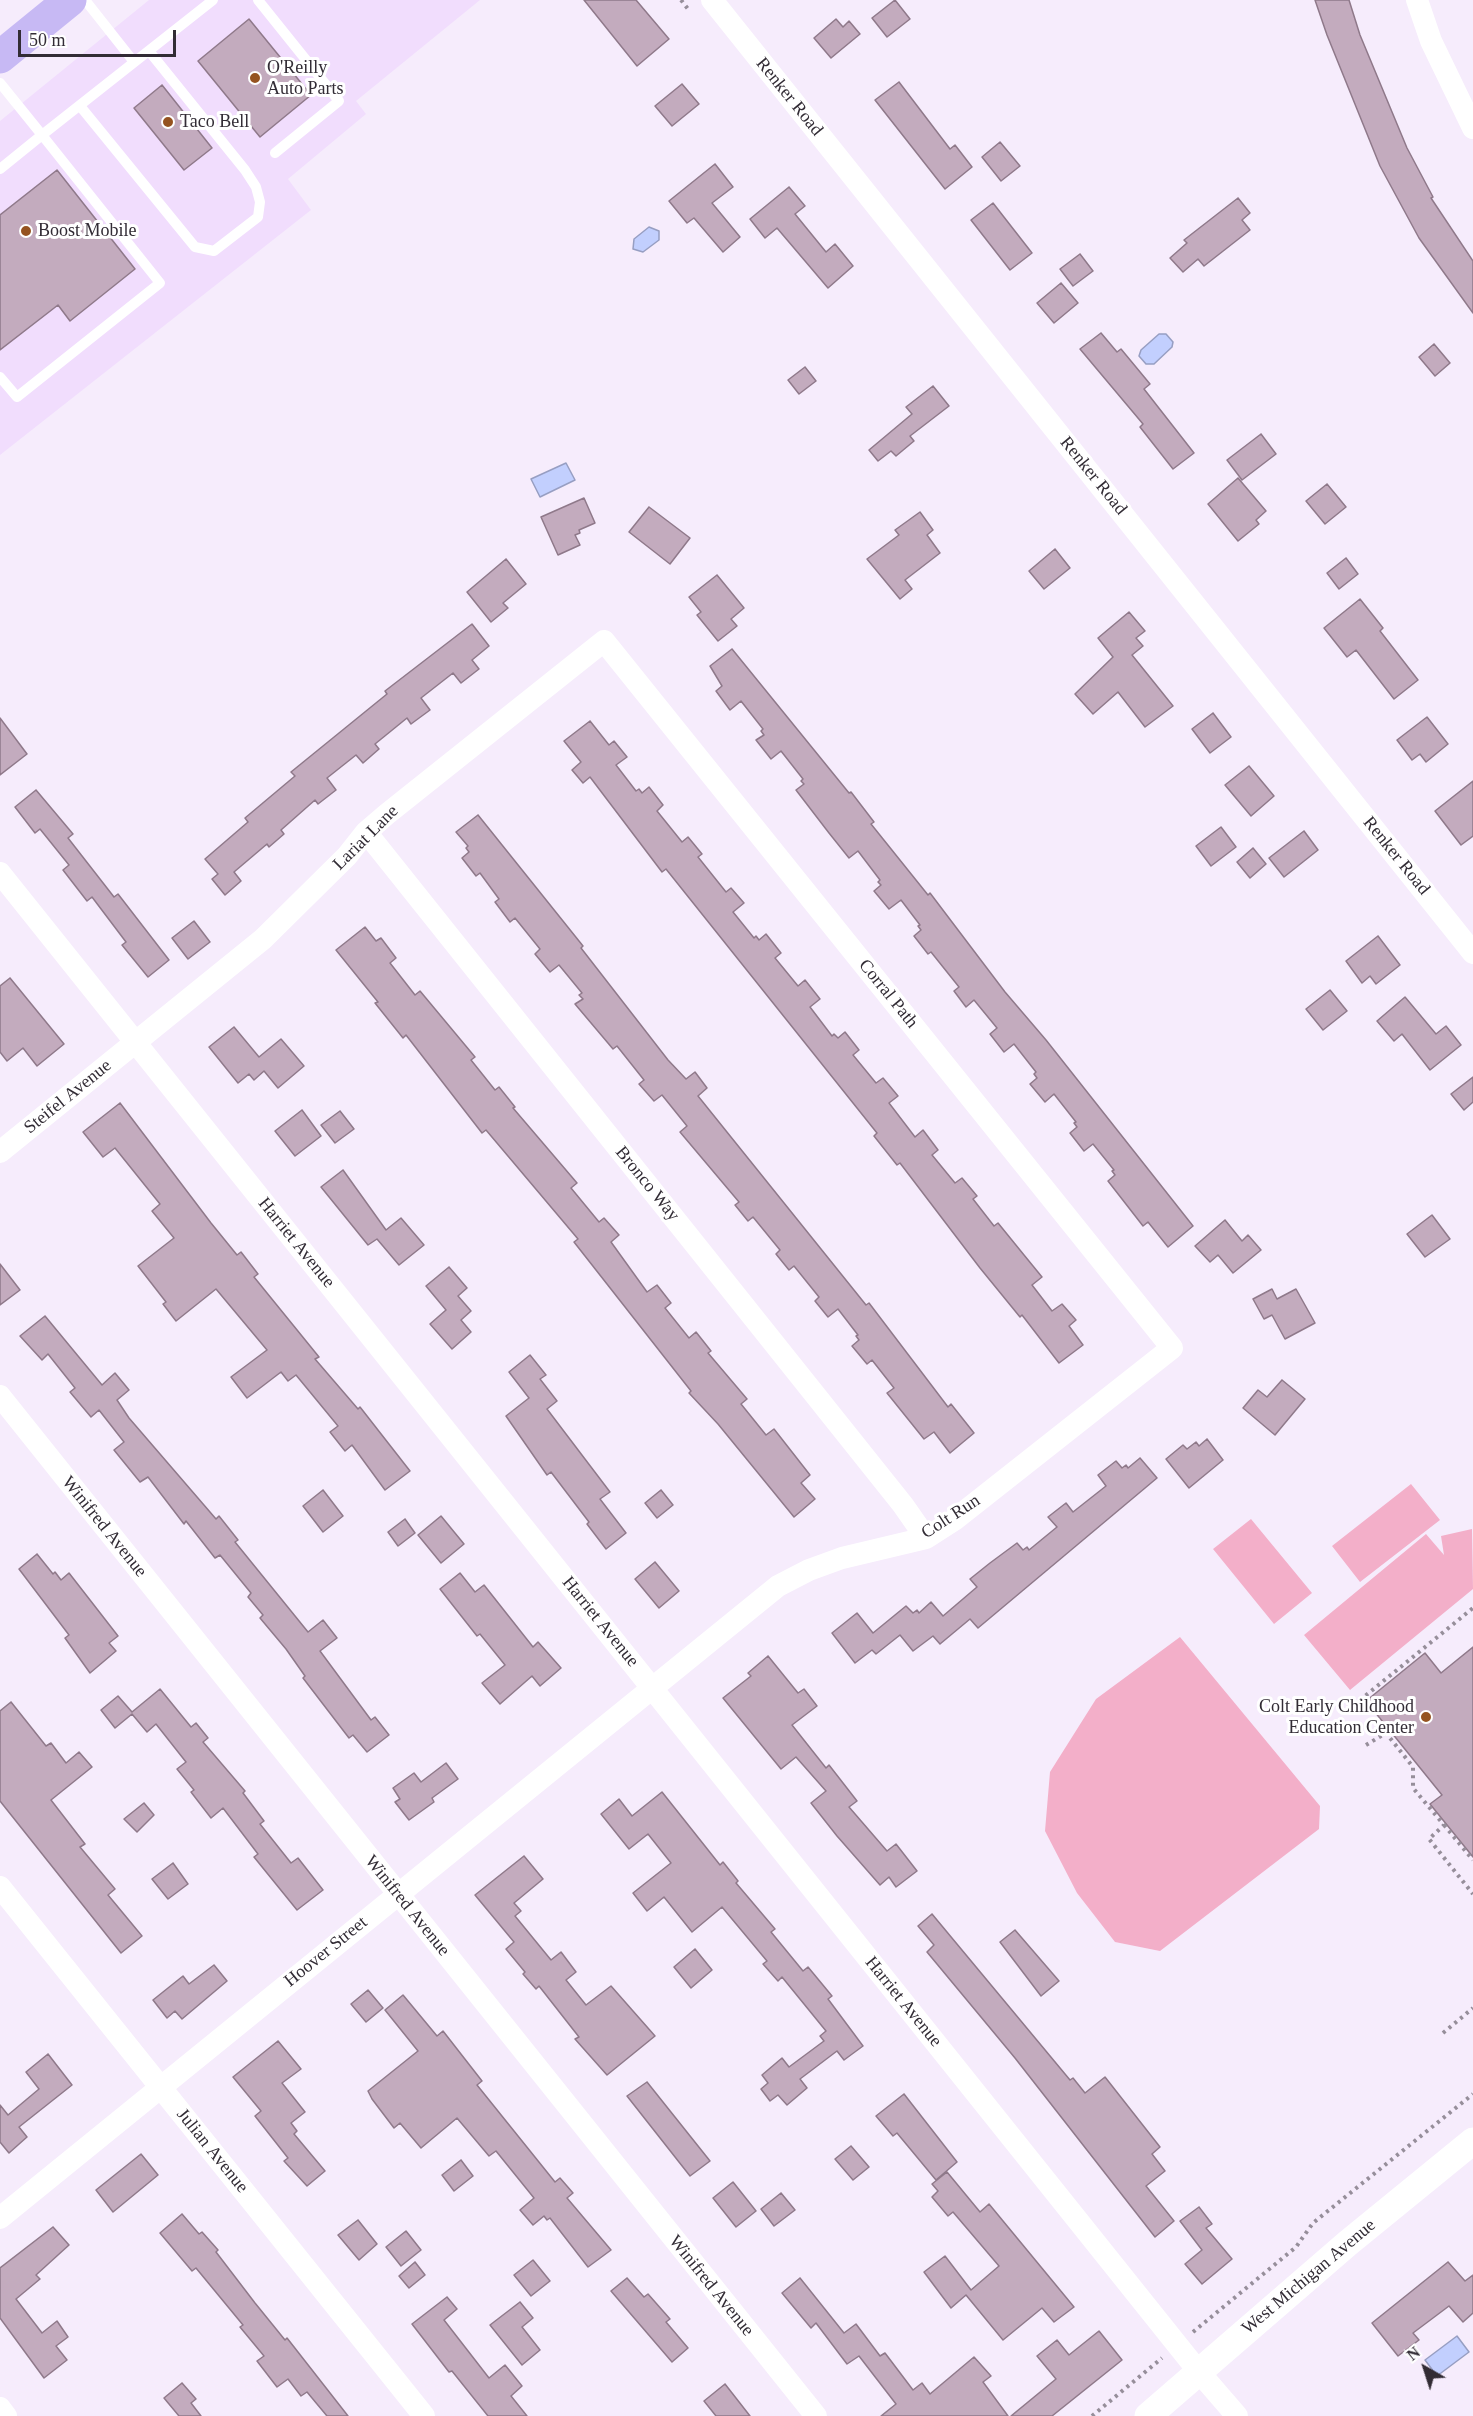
<!DOCTYPE html>
<style>
body{margin:0}
#map{position:relative;width:1473px;height:2416px;overflow:hidden;background:#f6ecfc;font-family:"Times New Roman",serif}
canvas{display:block}
.north{position:absolute;left:1395px;top:2338px;width:60px;height:60px;-webkit-text-stroke:4px #fff;paint-order:stroke;rotate:321deg;font-size:16px;font-weight:700;line-height:24px;text-align:center;color:#322c35}
.north::after{content:'';display:block;margin:auto;width:21px;height:27px;background:#322c35;clip-path:polygon(50% 0,100% 100%,50% 72%,0 100%)}
.scale{position:absolute;left:18px;top:30px;width:158px;height:27px;box-sizing:border-box;border:3px solid #322c35;border-top:0;padding-left:8px;font-size:18px;line-height:21px;white-space:nowrap;color:#322c35;-webkit-text-stroke:4px #fff;paint-order:stroke}
</style>
<div id="map">
<canvas width="1473" height="2416"></canvas>
<div class="north">N</div>
<div class="scale">50 m</div>
</div>
<script>
const c = document.querySelector('canvas').getContext('2d');
c.lineJoin = 'round';
function fill(path, color) { c.fillStyle = color; c.fill(path, 'evenodd'); }
const shape = rows => new Path2D(rows.map(r => 'M' + r).join(''));
function stroke(path, color, width, dash) { c.strokeStyle = color; c.lineWidth = width; c.lineCap = dash ? 'butt' : 'round'; c.setLineDash(dash || []); c.stroke(path); }
function write(font, color, halo, rows, align = 'center') {
  c.font = font + ' "Times New Roman",serif'; c.lineWidth = 6; c.setLineDash([]); c.textBaseline = 'middle'; c.strokeStyle = halo; c.fillStyle = color; for (const [text, x, y, turn = 0] of rows) {
    c.save(); c.translate(x, y); c.rotate((+turn || 0) * Math.PI / 180); c.textAlign = isNaN(turn) ? turn : align; if (halo) c.strokeText(text, 0, 0); c.fillText(text, 0, 0); c.restore();
  }
}
const built = shape([
 [149,0,480,0,356,101,366,114,288,179,311,210,0,455,0,121]
]);
const green = shape([
 [1411,1484,1440,1520,1360,1582,1332,1546],
 [1251,1519,1312,1593,1274,1624,1213,1549],
 [1472,1529,1473,1589,1350,1690,1304,1635,1426,1534,1444,1555,1441,1536],
 [1180,1637,1320,1806,1319,1829,1160,1951,1115,1942,1077,1893,1045,1831,1050,1772,1096,1699]
]);
const water = shape([
 [649,227,659,231,659,240,643,252,633,249,634,239,649,227],
 [1159,334,1166,334,1173,342,1172,347,1154,364,1146,364,1139,356,1141,350,1159,334],
 [566,463,575,480,540,497,531,479,566,463],
 [1457,2336,1469,2352,1437,2376,1425,2360,1457,2336]
]);
const building = shape([
 [584,0,636,0,669,39,637,66,584,0],
 [895,0,910,19,887,37,872,18,895,0],
 [1315,0,1349,0,1360,35,1407,148,1433,197,1431,198,1473,261,1473,313,1419,238,1380,166,1327,35,1315,0],
 [249,19,311,95,260,137,198,61,249,19],
 [836,19,843,27,849,21,860,34,831,58,814,38,836,19],
 [899,82,950,149,955,145,972,167,945,189,875,100,899,82],
 [682,84,699,104,672,126,655,106,682,84],
 [162,85,212,148,184,170,134,108,162,85],
 [1000,142,1020,166,1001,181,982,157,1000,142],
 [715,164,733,187,712,203,740,237,723,252,694,218,687,223,669,201,715,164],
 [57,170,135,269,70,321,58,305,0,350,0,215,57,170],
 [789,187,805,206,795,214,826,252,835,244,853,266,828,288,777,228,765,238,750,219,789,187],
 [1238,198,1250,213,1242,220,1250,230,1204,266,1198,259,1183,272,1170,258,1187,243,1184,240,1238,198],
 [993,203,1032,253,1010,270,971,220,993,203],
 [1080,254,1093,271,1073,286,1060,269,1080,254],
 [1061,283,1078,303,1054,323,1037,303,1061,283],
 [1101,333,1117,352,1121,349,1150,384,1144,389,1194,453,1173,469,1140,427,1143,424,1080,349,1101,333],
 [1434,344,1450,363,1435,376,1419,357,1434,344],
 [805,367,816,381,799,394,788,380,805,367],
 [933,386,949,406,910,436,914,441,896,456,891,451,878,461,869,450,912,414,906,407,933,386],
 [1261,434,1276,454,1242,480,1227,460,1261,434],
 [1238,478,1266,511,1256,520,1259,524,1238,541,1208,504,1238,478],
 [1327,484,1346,507,1325,524,1306,501,1327,484],
 [584,498,595,523,579,530,580,533,575,535,580,545,558,555,541,517,584,498],
 [649,507,690,538,670,564,629,532,649,507],
 [920,512,933,530,927,535,940,553,905,580,912,589,900,599,867,559,899,535,895,530,920,512],
 [1055,549,1070,568,1044,589,1029,571,1055,549],
 [1346,558,1358,574,1339,589,1327,573,1346,558],
 [506,559,526,584,503,603,508,608,491,622,467,592,506,559],
 [717,575,744,608,731,619,737,626,718,641,697,615,701,612,689,597,717,575],
 [1360,599,1383,628,1380,631,1418,680,1394,699,1356,650,1347,657,1324,628,1360,599],
 [1129,612,1145,631,1136,638,1143,646,1132,655,1173,706,1145,727,1118,692,1093,714,1075,694,1113,657,1098,638,1129,612],
 [472,624,489,646,472,660,479,669,461,683,453,673,421,698,430,710,411,724,407,718,375,744,379,749,363,763,356,755,327,778,336,790,318,804,315,800,281,830,284,834,269,847,267,844,234,872,241,881,225,895,212,879,218,874,205,859,248,822,245,818,295,776,291,772,387,694,385,691,472,624],
 [732,649,849,793,851,792,874,822,871,824,928,895,930,893,1005,992,1046,1040,1193,1226,1168,1247,1148,1222,1143,1226,1108,1181,1115,1175,1112,1171,1114,1170,1093,1144,1084,1151,1070,1133,1077,1127,1074,1123,1076,1122,1054,1094,1045,1102,1030,1084,1037,1078,1034,1074,1036,1072,1014,1044,1004,1052,990,1034,997,1028,974,1000,966,1007,954,991,959,987,931,952,928,954,914,936,921,930,918,926,920,925,901,900,889,909,874,891,881,885,878,882,880,880,858,851,849,858,829,833,796,790,804,784,801,781,803,779,781,751,771,759,756,740,764,735,761,731,763,729,741,701,730,710,716,691,722,686,710,666,732,649],
 [1213,713,1231,737,1210,753,1192,729,1213,713],
 [1427,717,1448,744,1426,762,1420,754,1412,760,1397,740,1427,717],
 [0,718,27,754,0,775,0,718],
 [590,721,609,745,614,741,627,757,616,765,636,791,639,789,642,793,649,787,663,805,657,811,682,842,688,837,702,854,698,857,726,892,731,888,744,903,733,912,754,938,756,936,759,940,766,934,781,953,775,958,798,986,805,980,820,999,810,1007,832,1036,834,1034,838,1038,845,1032,859,1050,853,1055,876,1083,883,1078,898,1096,889,1103,915,1137,923,1130,938,1150,932,1155,955,1183,962,1178,977,1196,973,1199,994,1226,998,1223,1024,1255,1042,1277,1032,1285,1052,1311,1062,1304,1076,1320,1069,1326,1083,1345,1059,1363,1022,1315,1020,1317,980,1268,900,1163,897,1165,874,1136,877,1133,666,869,662,872,590,777,583,783,572,770,581,762,564,741,590,721],
 [1249,766,1274,796,1251,816,1225,785,1249,766],
 [1473,781,1473,836,1461,845,1435,811,1473,781],
 [36,790,73,834,68,838,114,897,118,894,169,960,148,977,122,945,126,942,92,897,87,901,63,870,69,865,40,829,35,833,15,807,36,790],
 [478,815,583,946,581,948,668,1060,686,1079,695,1072,707,1088,698,1096,866,1305,869,1303,948,1407,951,1404,974,1433,950,1453,934,1432,924,1439,887,1393,894,1388,872,1360,867,1364,852,1346,859,1340,856,1336,858,1335,838,1309,828,1317,815,1301,819,1297,794,1266,789,1270,776,1254,780,1250,753,1217,748,1221,735,1205,739,1202,680,1132,687,1126,662,1095,654,1101,639,1084,644,1080,617,1046,613,1049,575,1004,583,999,579,995,582,993,559,965,550,972,535,954,540,949,515,918,510,922,495,902,499,899,480,873,476,876,462,858,469,852,466,848,468,846,456,832,478,815],
 [1221,827,1236,847,1211,866,1196,846,1221,827],
 [1304,831,1318,850,1284,877,1269,858,1304,831],
 [1253,848,1266,864,1250,878,1237,862,1253,848],
 [194,921,210,942,188,959,172,938,194,921],
 [365,927,376,941,381,938,396,958,390,963,415,995,420,991,475,1057,471,1060,495,1090,499,1087,515,1107,513,1108,577,1183,571,1188,599,1222,604,1218,619,1235,611,1242,647,1292,657,1285,671,1303,665,1308,689,1338,696,1332,711,1351,708,1353,747,1399,741,1404,766,1435,774,1429,810,1475,801,1483,815,1499,794,1517,718,1424,689,1393,691,1391,574,1242,578,1239,486,1130,482,1133,406,1035,403,1038,375,1003,378,1002,336,950,365,927],
 [1378,936,1400,965,1376,984,1370,976,1362,983,1346,961,1378,936],
 [10,978,64,1044,37,1066,23,1048,7,1061,0,1052,0,986,10,978],
 [1330,990,1347,1011,1323,1030,1306,1009,1330,990],
 [1405,997,1436,1034,1446,1026,1461,1045,1430,1070,1402,1034,1394,1041,1377,1021,1405,997],
 [234,1027,259,1057,281,1039,304,1066,278,1088,264,1071,254,1080,249,1074,238,1083,209,1047,234,1027],
 [1473,1077,1473,1102,1464,1110,1451,1094,1473,1077],
 [120,1103,211,1223,237,1255,241,1252,258,1274,254,1277,319,1357,315,1359,358,1409,360,1407,410,1471,385,1490,352,1445,345,1451,330,1432,338,1426,296,1375,288,1381,281,1372,247,1398,231,1377,267,1350,216,1289,176,1321,163,1304,166,1302,138,1266,174,1238,152,1211,160,1204,115,1148,103,1157,83,1132,120,1103],
 [302,1110,321,1136,295,1156,275,1131,302,1110],
 [340,1111,354,1129,335,1143,321,1125,340,1111],
 [343,1170,386,1230,401,1218,424,1245,399,1265,377,1239,368,1245,321,1187,343,1170],
 [1432,1215,1450,1239,1425,1257,1407,1234,1432,1215],
 [1225,1220,1242,1241,1248,1235,1261,1250,1233,1273,1218,1255,1210,1262,1195,1246,1225,1220],
 [0,1264,20,1290,0,1305,0,1264],
 [449,1267,467,1288,458,1296,471,1311,461,1320,471,1332,452,1349,430,1324,446,1310,426,1286,449,1267],
 [1272,1289,1277,1299,1296,1289,1315,1323,1285,1339,1272,1315,1264,1319,1253,1299,1272,1289],
 [45,1316,102,1385,115,1373,129,1390,117,1400,129,1418,216,1519,219,1516,238,1540,235,1542,308,1632,323,1620,337,1638,320,1651,371,1720,375,1717,389,1735,367,1752,353,1735,349,1738,303,1678,305,1676,286,1649,260,1618,263,1615,248,1597,251,1593,220,1555,215,1558,186,1521,184,1524,148,1477,140,1482,114,1450,124,1442,99,1410,91,1417,70,1392,75,1388,48,1354,42,1360,20,1336,45,1316],
 [530,1355,546,1375,540,1379,557,1401,547,1409,610,1492,600,1499,626,1533,606,1549,587,1524,589,1522,551,1472,547,1475,506,1416,529,1398,509,1372,530,1355],
 [1282,1380,1305,1399,1275,1435,1243,1408,1258,1390,1267,1397,1282,1380],
 [1207,1439,1223,1460,1189,1488,1166,1459,1183,1445,1187,1449,1196,1442,1199,1446,1207,1439],
 [1140,1458,1157,1478,978,1628,970,1619,940,1644,933,1636,913,1651,900,1635,876,1654,872,1650,855,1663,832,1633,857,1613,873,1633,906,1606,913,1613,917,1610,919,1613,931,1602,943,1616,977,1587,970,1579,990,1563,1017,1543,1023,1550,1027,1547,1029,1550,1057,1527,1048,1517,1066,1503,1073,1512,1106,1486,1098,1475,1116,1461,1122,1468,1126,1465,1128,1468,1140,1458],
 [323,1490,343,1516,323,1532,303,1506,323,1490],
 [661,1490,673,1505,657,1518,645,1503,661,1490],
 [441,1516,464,1544,441,1563,418,1535,441,1516],
 [405,1519,415,1533,398,1546,388,1532,405,1519],
 [37,1554,53,1574,55,1572,61,1580,69,1573,118,1636,109,1643,116,1651,90,1673,65,1638,69,1635,19,1569,37,1554],
 [655,1562,679,1591,659,1608,635,1579,655,1562],
 [460,1573,475,1592,484,1585,533,1647,538,1642,561,1668,540,1686,532,1676,500,1704,482,1683,505,1665,480,1634,477,1636,440,1589,460,1573],
 [1473,1647,1473,1857,1430,1804,1442,1795,1366,1701,1425,1653,1441,1673,1473,1647],
 [768,1656,798,1693,804,1689,817,1706,792,1725,826,1768,829,1765,857,1801,849,1807,887,1851,896,1844,917,1871,896,1887,889,1877,880,1885,837,1836,811,1803,826,1791,796,1757,781,1769,723,1698,751,1676,748,1673,768,1656],
 [160,1689,191,1727,196,1723,208,1738,203,1742,245,1791,243,1793,264,1821,260,1824,291,1863,298,1858,323,1890,297,1910,254,1857,258,1854,223,1808,211,1818,191,1792,194,1790,177,1769,186,1762,156,1724,147,1732,132,1714,115,1728,101,1710,118,1696,132,1712,160,1689],
 [11,1702,46,1746,51,1743,66,1763,79,1752,92,1767,51,1800,85,1844,80,1847,115,1889,108,1895,142,1936,121,1953,0,1801,0,1711,11,1702],
 [446,1763,458,1779,432,1798,434,1802,409,1820,395,1802,400,1799,393,1788,414,1773,421,1782,446,1763],
 [662,1792,720,1865,723,1862,738,1881,736,1883,775,1929,771,1932,803,1971,808,1967,832,1996,828,1999,863,2046,844,2060,837,2051,800,2079,807,2088,787,2105,778,2095,770,2101,761,2089,768,2083,762,2075,782,2058,789,2067,824,2041,820,2036,826,2031,782,1977,778,1981,763,1964,767,1961,722,1907,692,1932,664,1897,647,1911,633,1893,671,1863,648,1834,629,1849,601,1814,619,1799,632,1816,662,1792],
 [144,1803,154,1815,137,1832,124,1819,144,1803],
 [524,1856,543,1879,514,1903,521,1911,515,1916,551,1960,561,1952,576,1972,566,1980,586,2005,611,1986,655,2036,607,2075,575,2039,579,2037,539,1986,536,1989,523,1974,525,1972,506,1949,514,1942,475,1895,524,1856],
 [173,1863,188,1884,168,1899,152,1879,173,1863],
 [932,1914,1070,2080,1073,2078,1085,2093,1105,2077,1160,2147,1152,2154,1165,2171,1146,2186,1174,2221,1155,2237,1015,2058,927,1952,934,1945,918,1926,932,1914],
 [1015,1930,1059,1981,1041,1996,1000,1942,1015,1930],
 [695,1949,712,1970,691,1988,674,1967,695,1949],
 [214,1965,227,1981,182,2019,175,2011,167,2018,153,2000,183,1976,189,1984,214,1965],
 [368,1990,383,2008,366,2022,351,2004,368,1990],
 [403,1995,437,2036,443,2031,482,2081,477,2085,555,2182,560,2178,573,2193,567,2198,611,2250,588,2267,550,2218,547,2220,544,2216,533,2225,520,2210,534,2198,496,2151,489,2156,457,2118,421,2148,400,2123,394,2128,372,2099,368,2091,418,2051,385,2010,403,1995],
 [278,2041,301,2069,282,2083,305,2112,291,2123,297,2131,294,2134,325,2171,307,2186,284,2161,288,2158,255,2116,261,2111,233,2077,278,2041],
 [48,2054,72,2085,19,2127,27,2137,9,2153,0,2142,0,2105,8,2115,39,2089,26,2072,48,2054],
 [647,2082,710,2161,690,2176,627,2096,647,2082],
 [904,2094,957,2162,936,2180,897,2133,893,2136,876,2116,904,2094],
 [851,2146,869,2167,853,2180,835,2159,851,2146],
 [141,2154,158,2175,113,2212,96,2190,141,2154],
 [461,2160,473,2176,454,2191,442,2175,461,2160],
 [947,2172,980,2212,989,2204,1074,2307,1054,2322,1042,2308,1003,2340,966,2295,951,2308,924,2272,945,2256,971,2290,999,2266,953,2212,948,2216,932,2197,938,2191,932,2184,947,2172],
 [733,2182,756,2211,736,2227,713,2198,733,2182],
 [781,2193,795,2210,774,2226,761,2209,781,2193],
 [1199,2207,1212,2224,1206,2228,1232,2259,1202,2284,1185,2264,1202,2250,1180,2221,1199,2207],
 [182,2214,199,2234,202,2232,218,2250,216,2252,255,2303,285,2340,287,2338,348,2416,327,2416,307,2392,301,2396,288,2379,277,2387,257,2361,264,2356,240,2327,243,2325,196,2268,192,2271,160,2233,182,2214],
 [358,2220,377,2244,359,2260,338,2235,358,2220],
 [53,2227,69,2245,36,2275,40,2279,16,2299,42,2333,57,2321,68,2337,56,2346,67,2360,44,2378,0,2318,0,2268,53,2227],
 [406,2231,421,2250,401,2266,386,2247,406,2231],
 [533,2260,550,2281,531,2296,514,2275,533,2260],
 [415,2262,425,2275,409,2288,399,2276,415,2262],
 [1448,2262,1465,2281,1473,2275,1473,2313,1463,2322,1449,2306,1413,2333,1419,2340,1398,2356,1372,2323,1448,2262],
 [627,2278,644,2297,648,2294,670,2319,666,2322,688,2348,672,2362,611,2291,627,2278],
 [800,2278,844,2333,856,2324,880,2356,885,2353,913,2390,922,2383,930,2394,974,2357,991,2376,983,2382,1008,2416,881,2416,896,2404,859,2356,847,2364,816,2323,811,2328,782,2293,800,2278],
 [447,2297,457,2309,444,2320,489,2378,505,2365,522,2386,511,2396,527,2416,488,2416,452,2371,449,2372,412,2324,447,2297],
 [520,2302,533,2318,522,2327,540,2350,522,2365,490,2325,520,2302],
 [1099,2331,1122,2360,1052,2416,1011,2416,1056,2379,1037,2356,1057,2340,1069,2355,1099,2331],
 [182,2383,196,2399,191,2403,201,2416,179,2416,164,2398,182,2383],
 [725,2384,750,2416,716,2416,704,2401,725,2384]
]);
const path = shape([
 [681,0,688,9],
 [1354,1705,1473,1608],
 [1366,1745,1386,1733,1413,1767,1413,1788,1444,1825,1429,1839,1473,1894],
 [1444,1825,1473,1860],
 [1443,2033,1473,2008],
 [1193,2332,1296,2247,1313,2223,1473,2094],
 [1092,2416,1162,2358]
]);
const service = shape([
 [85,0,134,62],
 [258,0,339,101,275,153],
 [0,83,42,135,0,169],
 [80,106,195,247,214,251,258,217,260,202,256,187,245,170,149,51],
 [0,377,17,397,160,283,42,135,213,0]
]);
const minor = shape([
 [712,0,1473,953],
 [1417,0,1431,41,1473,128],
 [366,832,903,1505,926,1538],
 [0,873,1199,2372,1237,2416],
 [0,1152,263,939,347,856,366,832,387,814,604,641,1172,1348,954,1520,926,1538,842,1558,809,1570,778,1586,0,2218],
 [0,1396,816,2416],
 [0,1887,424,2416],
 [0,2408,6,2416]
]);
const tertiary = shape([
 [1148,2416,1348,2243,1473,2141]
]);
const primary = shape([
 [0,57,70,0]
]);
const markers = [
 [255,78,6,"#955320"],
 [168,122,6,"#955320"],
 [26,231,6,"#955320"],
 [1426,1717,6,"#955320"]
];
const poiNames = [
 ["O'Reilly",267,68],
 ["Auto Parts",267,89],
 ["Taco Bell",180,122],
 ["Boost Mobile",38,231],
 ["Colt Early Childhood",1414,1707,"right"],
 ["Education Center",1414,1728,"right"]
];
const streetNames = [
 ["Renker Road",789,97,51],
 ["Renker Road",1093,476,51],
 ["Lariat Lane",366,838,-45],
 ["Renker Road",1396,856,51],
 ["Corral Path",888,994,51],
 ["Steifel Avenue",68,1097,-39],
 ["Bronco Way",647,1184,51],
 ["Harriet Avenue",296,1243,51],
 ["Colt Run",951,1517,-33],
 ["Winifred Avenue",104,1527,51],
 ["Harriet Avenue",600,1622,51],
 ["Winifred Avenue",407,1906,51],
 ["Hoover Street",326,1952,-39],
 ["Harriet Avenue",903,2002,51],
 ["Julian Avenue",212,2151,51],
 ["West Michigan Avenue",1309,2277,-40],
 ["Winifred Avenue",711,2286,51]
];
fill(built, '#f1ddfd');
fill(green, '#f3afc9');
fill(water, '#c2cffe');
stroke(water, '#979ec2', 1.5);
fill(building, '#c3abbe');
stroke(building, '#8f798a', 1.5);
stroke(path, '#968e9a', 4, [3, 4.5]);
stroke(service, '#fff', 10);
stroke(minor, '#fff', 22);
stroke(tertiary, '#fff', 27);
stroke(primary, '#c7b9f4', 33);
for (const [x, y, r, color] of markers) { const dot = new Path2D(); dot.arc(x, y, r, 0, 2 * Math.PI); c.fillStyle = color; c.fill(dot); stroke(dot, '#fff', 2); }
write('18px', '#322c35', '#fff', poiNames, 'left');
write('18px', '#322c35', '#fff', streetNames);
</script>
